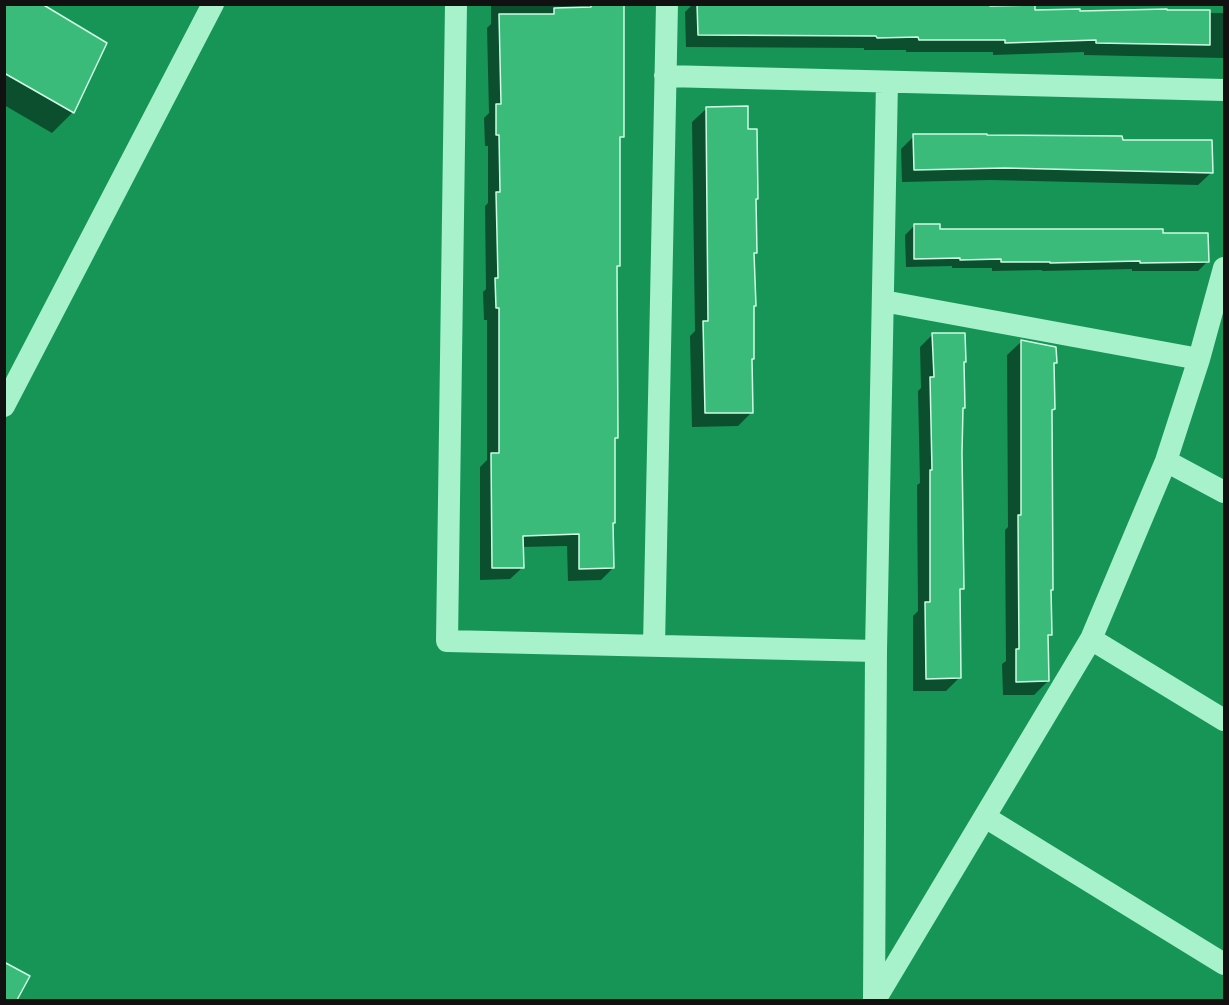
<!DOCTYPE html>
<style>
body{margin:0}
#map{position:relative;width:1229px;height:1005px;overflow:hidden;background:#169556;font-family:Figtree,sans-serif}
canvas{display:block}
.frame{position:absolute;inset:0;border:6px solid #111;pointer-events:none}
</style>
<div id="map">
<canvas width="1229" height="1005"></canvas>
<div class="frame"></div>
</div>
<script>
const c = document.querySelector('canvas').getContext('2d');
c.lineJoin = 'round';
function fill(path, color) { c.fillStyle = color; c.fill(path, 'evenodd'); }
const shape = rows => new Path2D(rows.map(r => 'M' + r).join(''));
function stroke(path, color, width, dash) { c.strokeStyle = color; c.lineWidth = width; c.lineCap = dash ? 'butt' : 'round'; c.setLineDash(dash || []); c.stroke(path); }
const shadow = shape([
 [4,4,105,43,73,112,52,133,4,105],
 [491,4,622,4,622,136,619,140,619,265,616,268,616,438,614,440,612,524,613,568,601,580,568,581,567,546,522,547,523,567,510,579,480,580,480,467,487,460,487,320,484,320,483,292,486,289,485,206,488,203,488,146,485,146,484,118,489,113,487,28,491,24],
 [693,4,858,4,1079,12,1224,13,1224,58,1084,55,1084,52,993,55,993,52,906,52,906,50,864,50,864,48,686,47,685,12],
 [706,109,747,131,757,198,754,201,755,253,753,255,752,412,738,426,692,427,690,336,695,331,692,122],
 [914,136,1121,142,1211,173,1198,185,991,180,902,182,901,149],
 [914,226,938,230,1162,234,1207,262,1198,271,1132,271,1132,269,1042,271,1042,270,992,271,992,268,952,268,952,266,906,267,905,235],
 [933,334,962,364,962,589,958,592,959,678,946,691,913,691,913,616,918,611,917,485,920,483,918,391,921,388,920,347],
 [1021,342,1055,363,1053,365,1054,409,1051,412,1052,590,1049,592,1050,634,1046,638,1048,681,1034,695,1003,695,1002,664,1006,661,1005,530,1008,527,1007,355]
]);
const building = shape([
 [4,4,42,4,107,43,74,113,4,73,4,4],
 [591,4,624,4,624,137,620,137,620,266,617,266,618,438,615,438,615,523,613,523,614,568,579,569,579,534,523,536,524,568,492,568,491,453,499,453,499,308,496,308,495,278,498,278,496,192,500,192,499,135,496,135,496,104,501,104,499,14,554,14,554,8,591,7,591,4],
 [697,4,990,4,990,6,1035,5,1035,10,1080,9,1080,11,1167,9,1167,10,1210,10,1210,45,1096,43,1096,40,1005,43,1005,40,919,40,918,37,877,38,876,36,698,35,697,4],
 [748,106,748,129,757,129,758,199,756,199,757,253,754,253,756,306,754,306,754,359,752,359,753,413,705,413,703,321,708,321,706,107,748,106],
 [913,134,987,134,987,135,1122,136,1123,140,1212,140,1213,173,1005,168,914,170,913,134],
 [914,224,940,224,940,229,1163,229,1163,233,1208,233,1209,262,1140,263,1140,261,1050,263,1050,262,1001,262,1001,259,960,260,960,258,914,259,914,224],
 [932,333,965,333,966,362,964,362,965,408,963,408,962,453,964,589,960,589,961,678,926,679,925,602,930,602,930,470,932,470,930,377,934,377,932,333],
 [1021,340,1056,347,1057,363,1054,363,1055,409,1052,410,1053,590,1051,590,1052,635,1048,635,1049,681,1016,682,1016,649,1019,649,1018,515,1021,515,1021,340],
 [4,962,30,976,17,1000,4,1000,4,962]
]);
const minor = shape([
 [456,4,447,641,876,651],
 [665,76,1224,90],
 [883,301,1199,359],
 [4,406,213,4],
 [1166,461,1224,492],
 [1091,639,1224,720],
 [654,646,667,4],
 [985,817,1224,964],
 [874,1000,876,651,887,82],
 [875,1000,1091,639,1166,461,1199,359,1224,268]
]);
fill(shadow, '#0007');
fill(building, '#3abb7a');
stroke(building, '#cefce4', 1.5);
stroke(minor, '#a7f1cb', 22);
</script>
